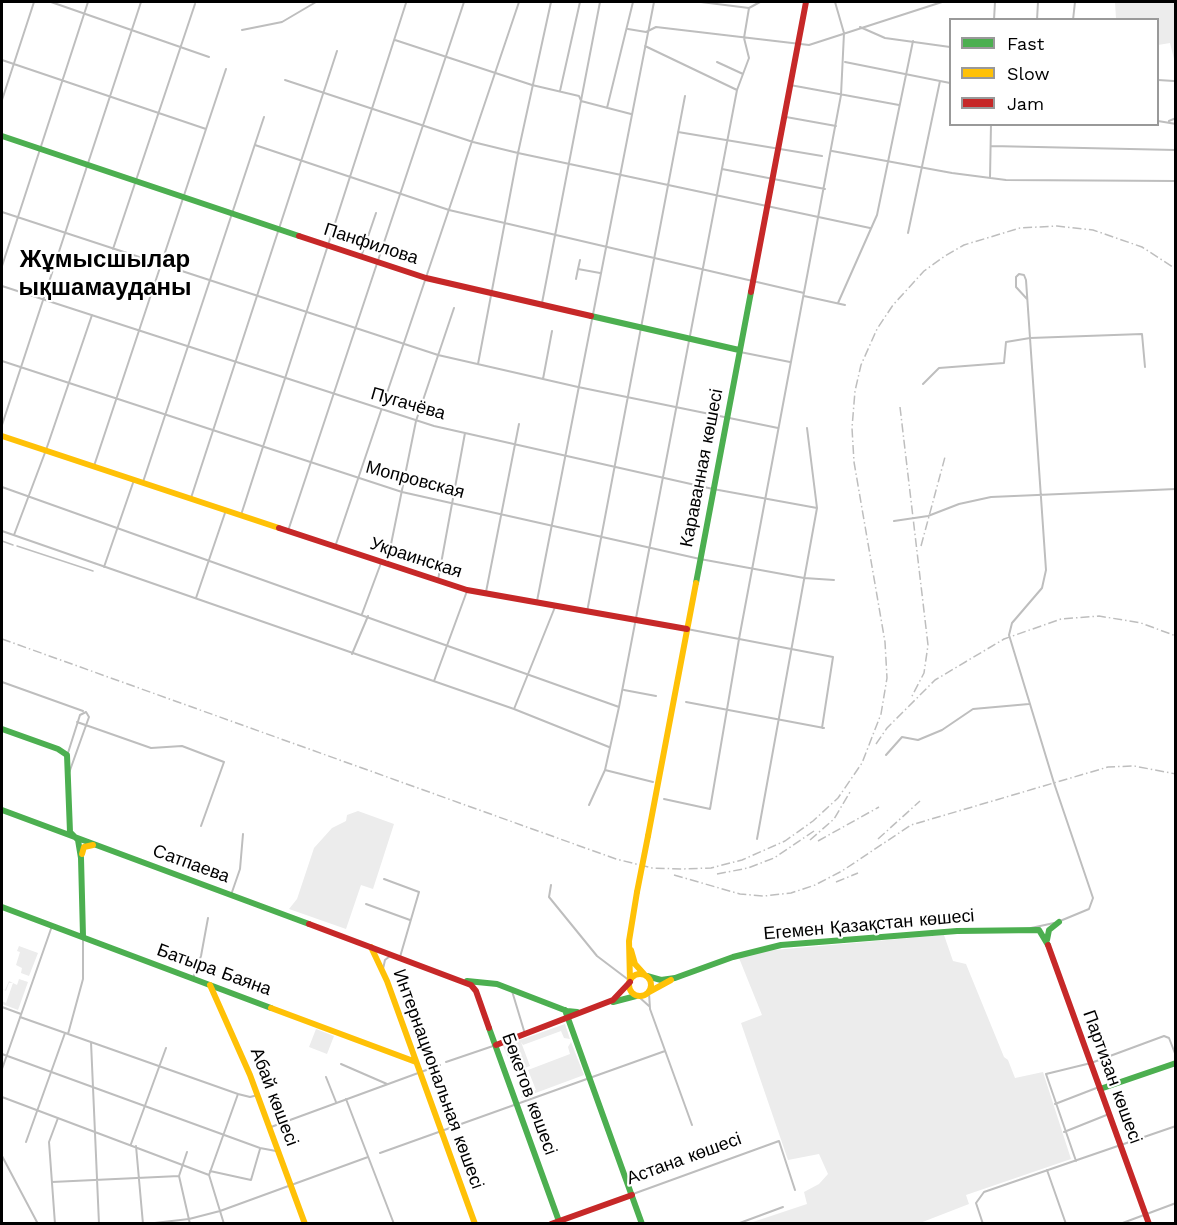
<!DOCTYPE html>
<meta charset="utf-8">
<style>
body{margin:0}
#map{position:relative;width:1177px;height:1225px;overflow:hidden;background:#fff;font-family:"Work Sans",sans-serif}
canvas{display:block}
.frame{position:absolute;inset:0;border:3px solid #000;pointer-events:none}
.legend{position:absolute;left:949px;top:18px;width:210px;height:108px;box-sizing:border-box;background:#fff;border:2px solid #999;margin:0;padding:8px 10px;list-style:none;font-size:18px;color:#000}
.legend li{display:flex;align-items:center;gap:12px;height:30px}
.legend b{width:30px;border:2px solid #999}
</style>
<div id="map">
<canvas width="1177" height="1225"></canvas>
<div class="frame"></div>
<ul class="legend">
<li><b style="height:8px;background:#4caf50"></b>Fast</li>
<li><b style="height:8px;background:#ffc107"></b>Slow</li>
<li><b style="height:8px;background:#c62828"></b>Jam</li>
</ul>
</div>
<script>
const c = document.querySelector('canvas').getContext('2d');
c.lineJoin = 'round';
function fill(path, color) { c.fillStyle = color; c.fill(path, 'evenodd'); }
const shape = rows => new Path2D(rows.map(r => 'M' + r).join(''));
function stroke(path, color, width, dash) { c.strokeStyle = color; c.lineWidth = width; c.lineCap = dash ? 'butt' : 'round'; c.setLineDash(dash || []); c.stroke(path); }
function write(font, color, halo, rows, align = 'center') {
  c.font = font + ' "Work Sans",sans-serif'; c.lineWidth = 4.5; c.setLineDash([]); c.textBaseline = 'middle'; c.strokeStyle = halo; c.fillStyle = color; for (const [text, x, y, turn = 0] of rows) {
    c.save(); c.translate(x, y); c.rotate((+turn || 0) * Math.PI / 180); c.textAlign = isNaN(turn) ? turn : align; if (halo) c.strokeText(text, 0, 0); c.fillText(text, 0, 0); c.restore();
  }
}
const green = shape([
 [1115,2,1175,2,1175,63,1170,43,1158,45,1158,20,1116,19],
 [358,811,394,824,373,889,361,885,346,929,289,909,297,899,314,848,332,828,346,821,347,815],
 [944,935,953,961,966,964,1004,1057,1008,1060,1015,1078,1043,1072,1071,1159,966,1195,969,1204,920,1223,750,1223,807,1204,804,1192,819,1184,828,1174,819,1154,788,1160,741,1023,762,1015,739,958,763,951],
 [19,946,38,953,29,976,21,973,22,968,16,965,20,952,17,951],
 [19,979,28,982,18,1010,2,1004,2,1001,6,1003,13,983,9,983,6,991,2,989,5,990,9,981,17,985],
 [565,1024,570,1039,564,1038,561,1031,523,1045,521,1042,530,1066,514,1072,503,1046],
 [316,1029,334,1036,327,1054,309,1047],
 [571,1042,584,1075,522,1098,521,1096,536,1090,528,1070,570,1054,568,1047]
]);
const stream = shape([
 [2,541,13,545],
 [17,546,93,571]
]);
const street = shape([
 [51,2,209,57],
 [701,2,749,8,760,2],
 [994,20,995,2],
 [1037,20,1038,2],
 [1073,20,1075,2],
 [860,27,885,38,950,47],
 [628,29,646,32,656,27,809,45,942,2],
 [242,30,282,22,316,2],
 [395,40,532,85,579,96,581,101,631,114],
 [645,46,737,90],
 [2,60,206,129],
 [717,62,743,74],
 [845,62,950,83],
 [285,80,473,142,518,153,870,228],
 [1158,80,1174,81],
 [790,85,899,105],
 [560,91,580,2],
 [2,100,34,2],
 [607,108,633,2],
 [786,117,836,126],
 [1158,121,1176,124],
 [1169,121,1176,118],
 [678,132,822,156],
 [255,145,449,210,804,293],
 [991,146,1176,150],
 [832,151,952,173,1006,180,1176,181],
 [722,169,825,189],
 [990,178,991,124],
 [2,212,438,355,578,387,778,428],
 [908,233,940,81],
 [113,249,195,4],
 [361,257,376,213],
 [2,266,88,2],
 [578,269,580,260],
 [576,279,578,269,600,273],
 [2,286,434,426,713,489,817,508],
 [804,296,845,305],
 [1027,299,1016,287,1016,277,1019,274,1024,275,1026,280,1046,570,1042,588,1012,623,1009,635,1054,783,1093,898,1089,909,1060,921],
 [542,303,600,2],
 [838,303,877,215,913,41],
 [740,352,790,362],
 [2,361,402,492,700,559,804,578,834,580],
 [478,364,518,153,551,2],
 [543,379,552,331],
 [923,384,939,368,1004,363,1006,342,1030,338,1142,334,1145,367],
 [2,425,141,2],
 [94,466,226,69],
 [143,482,264,117],
 [2,487,619,707],
 [191,498,337,51],
 [241,515,406,3],
 [894,521,928,516,959,504,991,497,1176,489],
 [2,531,514,709,609,747],
 [288,531,464,2],
 [14,535,46,450,92,315],
 [335,547,519,2],
 [387,564,416,421,454,308],
 [104,567,134,480],
 [438,580,465,433],
 [486,592,519,424],
 [196,598,226,510],
 [537,601,654,2],
 [587,612,685,96],
 [362,614,381,563],
 [687,629,833,657,822,728],
 [352,654,368,616],
 [434,681,467,591],
 [2,682,83,711],
 [624,690,656,696],
 [686,702,824,728],
 [514,709,555,607],
 [77,722,151,748,182,746,224,762,201,826],
 [886,755,902,737,918,740,942,730,973,709,1029,704],
 [67,756,80,715,86,712,89,717,69,773],
 [605,770,653,782],
 [664,799,710,809,739,639,841,95,844,33,835,2],
 [589,805,605,770,619,707,737,90,749,58,744,38,749,8],
 [757,839,817,508,807,428],
 [384,879,419,892,400,957],
 [551,885,549,897,597,956,630,981],
 [231,895,240,869,243,834],
 [366,904,410,920],
 [1031,928,1054,923],
 [383,969,385,960,390,956],
 [193,978,201,956,208,918],
 [512,991,525,1034],
 [649,993,650,1009,692,1125],
 [639,997,649,1006],
 [2,1007,21,1014],
 [20,1017,238,1094,250,1097,258,1095],
 [68,1034,83,979,83,937],
 [91,1042,99,1224],
 [2,1054,260,1148,276,1151],
 [446,1062,496,1045],
 [341,1064,387,1084],
 [2,1069,52,926],
 [326,1077,336,1102],
 [2,1097,209,1175],
 [346,1099,394,1224],
 [1055,1104,1099,1087],
 [271,1127,440,1065],
 [1064,1132,1109,1114],
 [26,1142,65,1033],
 [131,1144,166,1048],
 [136,1146,143,1224],
 [380,1153,665,1051],
 [2,1156,38,1224],
 [1076,1161,1046,1074,1091,1063,1164,1036,1169,1038,1176,1056],
 [1047,1170,1066,1224],
 [210,1171,251,1180,260,1149],
 [179,1176,190,1224],
 [179,1176,187,1152],
 [52,1182,179,1176],
 [633,1194,779,1141,795,1190],
 [55,1224,49,1142,58,1118],
 [146,1224,189,1219,220,1211,368,1157],
 [224,1224,209,1175,238,1094],
 [737,1224,783,1207],
 [983,1224,976,1203,984,1192,1176,1126],
 [1120,1224,1176,1203]
]);
const fast = shape([
 [2,136,299,236],
 [591,316,739,350],
 [696,583,751,292],
 [2,729,58,749,67,755,70,832,78,840,81,858,83,936],
 [2,810,309,924],
 [2,907,271,1008],
 [1047,940,1049,930,1059,922],
 [647,976,661,980,675,978,733,957,781,945,957,931,1039,930,1048,945],
 [467,981,497,984,567,1011,577,1012],
 [613,1002,636,996],
 [565,1010,642,1224],
 [489,1028,560,1224],
 [1100,1089,1176,1063]
]);
const slow = shape([
 [2,436,279,528],
 [648,836,696,583],
 [82,854,84,847,93,845],
 [371,947,387,981,475,1224],
 [631,950,635,964,644,974],
 '629 985a11 11 0 1 1 22 0a11 11 0 1 1-22 0Z',
 [630,981,629,941,637,892],
 [210,985,250,1075,305,1224],
 [649,992,671,980],
 [271,1008,416,1062]
]);
const jam = shape([
 [299,236,426,278,591,316],
 [751,292,806,2],
 [279,528,467,590,687,629],
 [309,924,471,985,476,991,489,1028],
 [1048,945,1149,1224],
 [496,1045,613,1000,630,982],
 [551,1224,632,1195]
]);
const rail = shape([
 [900,407,928,645,924,673,911,698],
 [921,546,945,457],
 [2,639,616,859,652,868,681,869,711,868,742,860,785,841,813,821,838,798,862,763,881,714,887,678,885,642,854,462,852,428,855,391,861,365,877,329,893,305,924,271,945,256,964,245,1020,228,1057,226,1093,230,1142,247,1176,269],
 [876,744,887,728,935,680,1004,639,1061,619,1099,616,1141,623,1176,636],
 [878,839,920,801],
 [810,840,834,819,850,792],
 [818,841,879,807],
 [717,874,748,868,774,858,814,831],
 [674,875,740,894,764,896,791,893,815,885,842,871,911,825,1108,767,1134,766,1176,774],
 [836,882,858,873]
]);
const slowBridge = shape([
 [637,892,648,836]
]);
const streetNames = [
 ["Панфилова",371,244,18],
 ["Пугачёва",408,404,16],
 ["Караванная көшесі",702,468,-79],
 ["Мопровская",415,480,15],
 ["Украинская",416,558,18],
 ["Сатпаева",191,864,20],
 ["Егемен Қазақстан көшесі",869,925,-5],
 ["Батыра Баяна",214,970,20],
 ["Партизан көшесі",1112,1077,70],
 ["Интернациональная көшесі",438,1079,70],
 ["Бөкетов көшесі",529,1094,70],
 ["Абай көшесі",274,1097,69],
 ["Астана көшесі",684,1159,-20]
];
const districtNames = [
 ["Жұмысшылар",105,260],
 ["ықшамауданы",105,288]
];
fill(green, '#ececec');
stroke(stream, '#bfbfbf', 1.5);
stroke(street, '#bebebe', 2);
stroke(fast, '#4caf50', 6);
stroke(slow, '#ffc107', 6);
stroke(jam, '#c62828', 6);
stroke(rail, '#bebebe', 1.5, [9, 3, 1.5, 3]);
stroke(slowBridge, '#ffc107', 6);
write('18px', '#000', '#fff', streetNames);
write('bold 24px', '#000', '#fff', districtNames);
</script>
